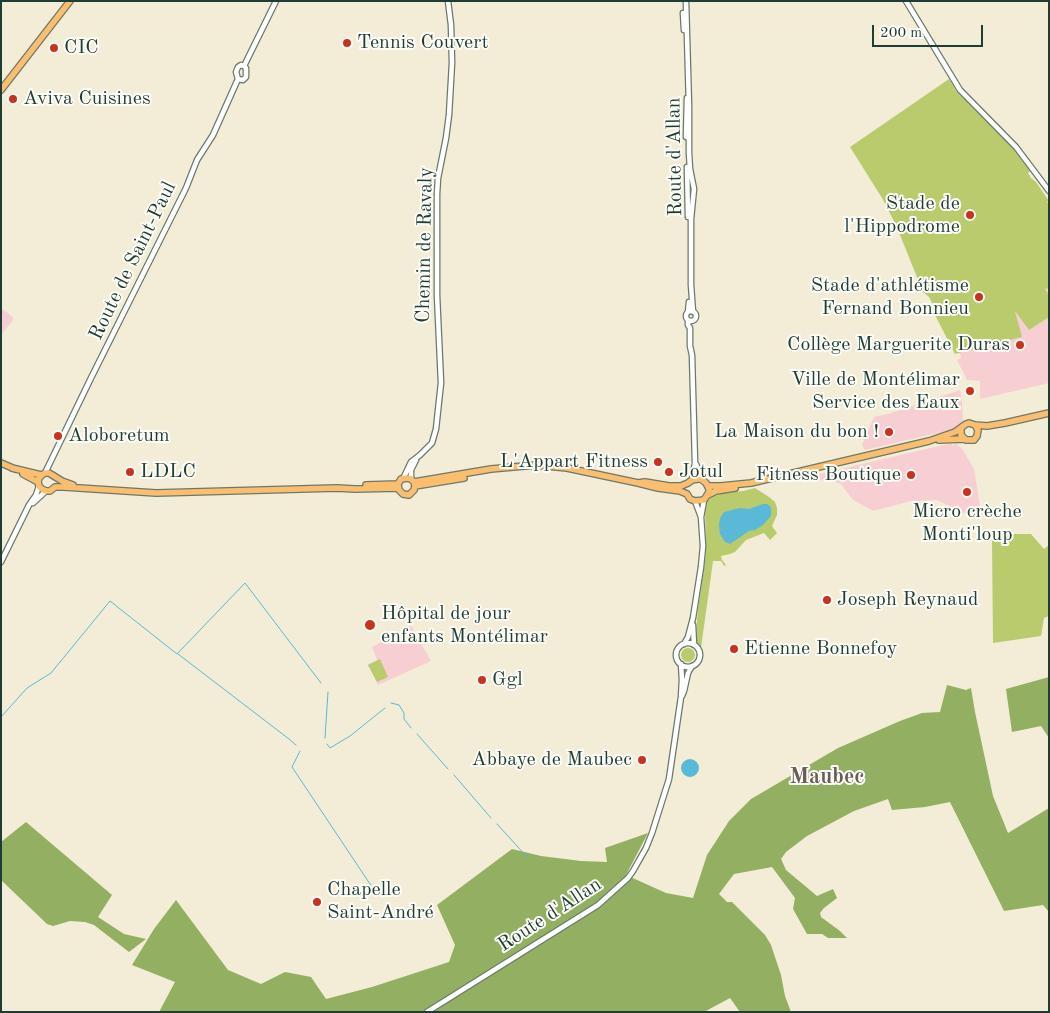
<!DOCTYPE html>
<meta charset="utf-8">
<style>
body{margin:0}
#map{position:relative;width:1050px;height:1013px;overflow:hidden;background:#f3ecd7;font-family:"Old Standard TT",serif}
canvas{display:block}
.frame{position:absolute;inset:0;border:2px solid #1f3d34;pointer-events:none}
.scale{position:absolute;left:872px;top:25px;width:111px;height:22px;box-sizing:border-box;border:2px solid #1f3d34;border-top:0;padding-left:6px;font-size:15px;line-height:18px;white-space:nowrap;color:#1f3d34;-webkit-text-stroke:4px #fdfcf7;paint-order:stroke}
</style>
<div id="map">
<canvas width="1050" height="1013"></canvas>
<div class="frame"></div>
<div class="scale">200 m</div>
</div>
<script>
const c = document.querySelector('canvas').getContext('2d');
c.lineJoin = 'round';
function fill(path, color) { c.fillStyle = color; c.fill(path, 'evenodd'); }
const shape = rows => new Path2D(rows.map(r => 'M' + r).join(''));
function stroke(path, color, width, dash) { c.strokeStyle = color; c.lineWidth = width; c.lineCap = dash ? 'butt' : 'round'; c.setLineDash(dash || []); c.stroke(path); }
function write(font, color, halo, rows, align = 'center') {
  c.font = font + ' "Old Standard TT",serif'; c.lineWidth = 4; c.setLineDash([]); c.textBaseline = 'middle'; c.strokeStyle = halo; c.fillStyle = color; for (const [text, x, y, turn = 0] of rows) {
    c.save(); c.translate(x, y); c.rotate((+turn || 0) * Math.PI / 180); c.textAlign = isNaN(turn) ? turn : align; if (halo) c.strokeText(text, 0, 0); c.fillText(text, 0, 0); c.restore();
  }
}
const built = shape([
 [1048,287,1049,383,980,399,980,381,967,380,957,360,961,358,960,353,1021,337,1015,310],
 [1,308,13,317,13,320,1,335],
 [960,390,962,403,963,420,955,429,865,450,862,445,874,417,891,413],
 [952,443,952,446,956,443,963,450,974,469,982,518,964,513,937,500,911,501,873,511,853,500,841,484,826,479,819,480,819,474],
 [411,626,431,661,378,685,368,664,377,660,372,647]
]);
const green = shape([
 [949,79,957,92,1012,147,1030,171,1028,173,1031,178,1036,182,1049,201,1047,202,1049,204,1049,288,1045,289,1049,295,1049,317,1029,330,1015,311,1022,337,955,354,934,313,933,305,929,297,923,292,896,225,882,198,850,147],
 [755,488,769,497,775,502,777,508,777,515,772,526,777,533,770,540,764,533,746,540,735,552,730,554,721,556,722,560,726,565,724,566,721,561,713,561,701,648,696,641,696,634,698,609,705,562,706,547,705,510,706,502,713,496,723,493,743,491],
 [999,534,1031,534,1044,549,1049,545,1049,616,1044,618,1041,636,993,643,992,541],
 '681 655a7 7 0 1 1 14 0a7 7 0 1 1-14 0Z',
 [380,659,388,677,377,682,368,665]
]);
const forest = shape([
 [1049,677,1049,738,1041,726,1012,732,1006,689],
 [947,685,966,690,971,688,975,712,993,796,1008,833,1049,808,1049,912,1043,905,1004,911,950,802,925,807,892,810,888,799,854,811,807,836,786,852,781,859,786,870,817,896,833,889,837,898,824,908,820,913,821,917,840,931,847,938,828,938,822,934,807,934,793,909,795,898,772,867,734,874,719,894,727,902,732,902,765,935,771,945,781,975,785,996,791,1012,740,1012,730,998,704,1012,159,1012,175,982,132,965,154,929,176,900,228,970,261,984,285,972,311,977,326,999,372,987,449,962,455,945,437,905,512,849,541,856,581,861,607,862,605,848,648,833,626,875,666,893,693,898,707,855,729,821,751,799,838,748,900,721,922,713,940,712],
 [26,822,112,895,98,917,124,934,146,939,129,952,94,925,85,922,70,921,53,926,47,924,1,880,1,842]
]);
const water = shape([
 [763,504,767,504,771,507,771,516,763,525,755,530,749,531,730,544,725,542,720,534,719,525,720,518,724,512,740,508,749,509],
 '681 768a9 9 0 1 1 18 0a9 9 0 1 1-18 0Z'
]);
const stream = shape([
 [178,654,289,739,296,745],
 [391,703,399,705,404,713,404,719,411,728],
 [1,717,27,688,51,673,110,601,177,654,245,583,321,683],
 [417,734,448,769],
 [325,738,328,692],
 [327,744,330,748,350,736,385,708],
 [300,751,292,767,378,896],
 [454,775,491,818],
 [497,824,528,858]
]);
const minor = shape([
 [686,1,689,106,689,153,690,169,694,189,691,219,691,285,693,312],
 [906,1,960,90,1016,147,1049,191],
 [683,13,684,30],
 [244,66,276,1],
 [238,79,243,80,246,77,246,68,244,66],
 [238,79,236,72,238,67,241,65,244,66],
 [686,137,687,98],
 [687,167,688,217],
 '686 316a5 5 0 1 1 10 0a5 5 0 1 1-10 0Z',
 [688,312,689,302],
 [688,320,688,325,690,328,690,346,692,355,695,463,692,480],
 [696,464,701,479],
 [45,473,91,378,186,188,197,160,213,135,238,79],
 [403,479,411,462,420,455,432,443,436,429,441,383,437,295,437,194,438,178,446,138,449,115,452,63,451,25,448,1],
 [411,479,411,470,416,460],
 [695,501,701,517],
 [33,503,46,491],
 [1,562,29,505,36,495,39,486],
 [693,625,694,645],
 '676 655a12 12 0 1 1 24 0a12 12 0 1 1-24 0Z',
 [684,644,688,637,693,618,701,567,703,546,701,517,704,500],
 [682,696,684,691,688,673,692,666],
 [427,1012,598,905,628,878,633,871,646,848,652,833,669,779,681,697,682,680,681,664]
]);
const major = shape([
 [1,90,70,1],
 [975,425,987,426,1005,423,1049,413],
 [939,440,964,439],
 [1,463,15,469],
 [12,468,37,474,42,475,45,473,49,473,62,481,73,485],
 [23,474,38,482],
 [42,475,39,478,38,482,39,486,42,489,46,491,50,491,55,487,64,487,156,493,337,488,355,489,398,488],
 [414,482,491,469,536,465,567,468,638,483,658,488,680,491,687,494,690,499,695,501,704,500,709,492,709,489,706,483,701,479,698,479,692,480,688,483,681,486,669,486,645,482,638,483],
 [366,485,398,484,401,479,407,478,411,479,414,482,415,486,414,490,409,495,403,494,399,490,398,484],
 [415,486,464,478],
 [708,486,721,486,751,483,929,441,955,432,966,424,969,423,975,425,978,430,977,436,974,440,966,440,961,435,961,428],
 [708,495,716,491,735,488]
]);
const markers = [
 [347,43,5,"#c8321e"],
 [54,48,5,"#c8321e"],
 [13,99,5,"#c8321e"],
 [970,215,5,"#c8321e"],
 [979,297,5,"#c8321e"],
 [1020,345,5,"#c8321e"],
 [970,391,5,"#c8321e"],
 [889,432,5,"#c8321e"],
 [58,436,5,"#c8321e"],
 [658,462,5,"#c8321e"],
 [130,472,5,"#c8321e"],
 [669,472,5,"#c8321e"],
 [911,475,5,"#c8321e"],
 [967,492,5,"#c8321e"],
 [827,600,5,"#c8321e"],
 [370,625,6,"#c8321e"],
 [734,649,5,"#c8321e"],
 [482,680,5,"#c8321e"],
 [642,760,5,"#c8321e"],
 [317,902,5,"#c8321e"]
];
const poiNames = [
 ["Tennis Couvert",357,43],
 ["CIC",64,48],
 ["Aviva Cuisines",23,99],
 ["Stade de",960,204,"right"],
 ["l'Hippodrome",960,227,"right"],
 ["Stade d'athlétisme",969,286,"right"],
 ["Fernand Bonnieu",969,309,"right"],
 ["Collège Marguerite Duras",1010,345,"right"],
 ["Ville de Montélimar",960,380,"right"],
 ["Service des Eaux",960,403,"right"],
 ["La Maison du bon !",879,432,"right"],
 ["Aloboretum",68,436],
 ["L'Appart Fitness",648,462,"right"],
 ["LDLC",140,472],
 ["Jotul",679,472],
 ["Fitness Boutique",901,475,"right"],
 ["Micro crèche",967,512,"center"],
 ["Monti'loup",967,535,"center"],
 ["Joseph Reynaud",837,600],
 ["Hôpital de jour",381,614],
 ["enfants Montélimar",381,637],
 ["Etienne Bonnefoy",744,649],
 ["Ggl",492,680],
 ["Abbaye de Maubec",632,760,"right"],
 ["Chapelle",327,890],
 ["Saint-André",327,913]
];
const streetNames = [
 ["Route d'Allan",675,157,-91],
 ["Chemin de Ravaly",425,245,-89],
 ["Route de Saint-Paul",133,261,-64],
 ["Route d'Allan",550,915,-33]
];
const quarterNames = [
 ["Maubec",827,777]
];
fill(built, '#f7cfd2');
fill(green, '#bacb6e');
fill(forest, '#93af61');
fill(water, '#59b9d7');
stroke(stream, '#59b9d7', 1);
stroke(minor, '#697a6d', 7);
stroke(major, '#697a6d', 8);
stroke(minor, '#fff', 4.5);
stroke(major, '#fbbd6e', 5.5);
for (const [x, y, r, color] of markers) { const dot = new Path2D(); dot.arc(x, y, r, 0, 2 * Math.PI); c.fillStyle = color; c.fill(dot); stroke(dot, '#fdfcf7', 2); }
write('20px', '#1f3d34', '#fdfcf7', poiNames, 'left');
write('20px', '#1f3d34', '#fdfcf7', streetNames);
write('bold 22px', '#675e56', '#fdfcf7', quarterNames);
</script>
